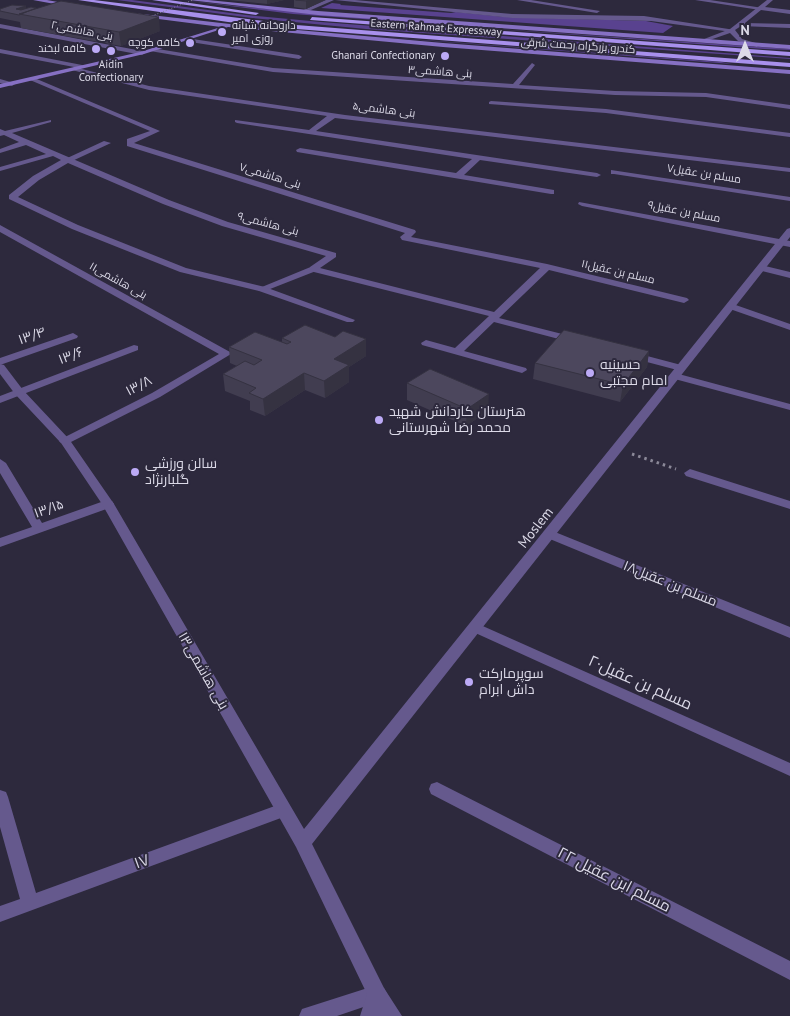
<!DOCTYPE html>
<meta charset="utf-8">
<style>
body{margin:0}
#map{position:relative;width:790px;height:1016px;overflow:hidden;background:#2d293d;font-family:"PT Sans",sans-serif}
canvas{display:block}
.north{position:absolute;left:720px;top:20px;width:50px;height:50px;-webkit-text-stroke:4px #2d293d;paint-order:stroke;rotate:0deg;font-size:14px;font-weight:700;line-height:20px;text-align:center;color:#dcdae8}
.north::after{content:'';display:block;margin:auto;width:18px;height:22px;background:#dcdae8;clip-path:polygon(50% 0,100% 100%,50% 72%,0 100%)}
</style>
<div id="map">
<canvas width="790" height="1016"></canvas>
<div class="north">N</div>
</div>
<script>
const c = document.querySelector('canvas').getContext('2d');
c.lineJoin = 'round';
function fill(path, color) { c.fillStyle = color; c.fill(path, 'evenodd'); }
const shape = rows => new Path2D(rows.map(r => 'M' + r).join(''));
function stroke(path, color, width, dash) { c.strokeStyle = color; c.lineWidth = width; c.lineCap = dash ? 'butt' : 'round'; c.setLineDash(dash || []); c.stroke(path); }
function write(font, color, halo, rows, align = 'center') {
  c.font = font + ' "PT Sans",Cairo,sans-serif'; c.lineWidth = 4; c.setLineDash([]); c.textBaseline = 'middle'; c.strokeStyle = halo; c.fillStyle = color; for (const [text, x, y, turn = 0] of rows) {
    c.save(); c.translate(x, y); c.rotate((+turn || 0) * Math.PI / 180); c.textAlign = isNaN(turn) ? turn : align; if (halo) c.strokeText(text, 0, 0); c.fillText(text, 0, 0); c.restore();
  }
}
const green = shape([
 [117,0,132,0,246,15,321,22,790,58,790,59,366,29,252,18],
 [182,0,235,6,464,25,418,23,293,14],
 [332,3,341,4,340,5,451,13,456,12,505,17,646,21,673,26,663,33,321,8],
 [483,28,790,49,790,50,764,49],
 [355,35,721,62,732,64]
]);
const path = shape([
 [632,454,676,469]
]);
const service = shape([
 [104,141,111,143,70,162,63,160,104,141],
 [313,266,316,267,316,271,265,291,259,291,257,289,313,266]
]);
const minor = shape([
 [326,0,334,0,304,13,299,12,326,0],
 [335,0,355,0,512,14,644,16,735,30,732,32,651,21,512,18,335,0],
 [517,0,531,0,600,11,597,13,517,0],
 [695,0,710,0,763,8,760,10,695,0],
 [0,24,142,51,145,53,142,55,0,28,0,24],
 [186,38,299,55,302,57,299,59,184,41,186,38],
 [152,48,273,68,513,84,532,63,535,65,519,85,615,91,706,93,790,105,790,109,706,97,615,95,273,72,150,51,152,48],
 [0,49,82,65,84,66,84,68,78,68,149,86,345,115,790,168,790,172,335,118,316,131,597,173,601,175,597,177,480,160,464,175,554,190,554,194,551,194,297,152,296,150,300,148,456,173,472,159,237,123,235,122,235,120,309,130,327,116,149,90,72,70,74,67,0,53,0,49],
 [32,77,160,131,134,143,415,230,416,232,411,237,547,264,687,298,689,300,684,303,549,270,499,318,578,338,578,342,574,343,494,322,464,351,526,368,527,370,522,373,422,345,421,343,426,340,455,348,489,316,310,271,310,267,326,256,222,226,163,204,68,163,39,180,18,197,78,225,186,268,265,287,355,320,353,322,347,322,259,291,180,272,72,229,9,199,9,195,33,176,61,160,53,156,0,171,0,167,46,154,26,145,0,153,0,149,19,142,4,135,0,136,0,129,5,131,51,120,51,122,12,133,169,200,228,222,336,253,336,257,320,268,494,312,540,268,402,240,400,237,405,233,127,146,127,139,150,131,30,80,30,78,32,77],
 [0,79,14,83,15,84,12,86,0,83,0,79],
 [491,101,606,109,790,133,790,137,606,113,489,104,489,102,491,101],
 [611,170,790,197,790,201,614,174,611,174,611,170],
 [579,202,790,241,790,247,582,206,578,204,579,202],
 [0,225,230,352,231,354,160,397,69,443,61,443,59,441,61,439,152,393,219,354,0,232,0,225],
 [761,265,790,272,790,278,758,270,758,266,761,265],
 [730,303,790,324,790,330,727,308,727,304,730,303],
 [73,333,78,336,77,338,0,365,0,358,73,333],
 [134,345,138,346,138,350,0,403,0,396,134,345],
 [632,352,685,366,686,368,681,371,628,357,627,355,628,353,632,352],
 [675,373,790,404,790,410,671,378,670,376,671,374,675,373],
 [0,459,6,463,42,523,104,501,112,501,114,504,112,507,0,547,0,538,32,527,0,473,0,459],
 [690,469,790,501,790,509,686,476,684,473,690,469],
 [550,530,790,627,790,638,545,537,544,534,550,530],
 [476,623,790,763,790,776,471,631,469,628,471,625,476,623],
 [437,782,790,961,790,980,431,794,429,789,431,784,437,782],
 [0,790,6,792,8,797,36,893,283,803,289,805,291,810,289,815,0,922,0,906,20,899,0,827,0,790],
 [377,985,384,988,387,994,384,1000,337,1016,299,1016,302,1009,377,985]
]);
const tertiary = shape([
 [767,0,773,0,765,7,790,10,790,14,761,10,745,23,790,24,790,28,741,26,735,30,742,39,759,44,757,47,738,41,730,33,704,42,699,41,730,29,767,0],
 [790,228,790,237,312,844,384,988,402,1016,360,1016,367,994,296,847,102,504,61,443,15,394,0,374,0,364,4,365,23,390,69,439,114,504,304,829,787,229,790,228]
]);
const secondary = shape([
 [33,0,47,0,74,5,71,7,33,0],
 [189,0,208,0,318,11,790,45,790,49,318,15,189,0],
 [133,13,230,24,443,43,790,70,790,74,443,47,228,27,144,54,0,88,0,84,140,52,221,27,135,16,133,13]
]);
const trunk = shape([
 [78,0,94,0,296,25,790,63,790,67,296,29,228,22,78,0],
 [152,0,169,0,259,13,256,15,152,0],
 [312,17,790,52,790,56,310,20,312,17]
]);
const pathBridge = shape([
 [149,17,193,0]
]);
const wall = shape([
 [228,0,284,0,267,4],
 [294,0,325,0,306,9,294,7],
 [36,8,160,31,121,46,21,28,20,22,0,18,0,11],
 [335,337,366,339,366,356,349,367,349,382,325,398,305,390,265,416,250,410,250,401,225,391,223,374,237,366,230,363,229,347,282,342,282,338],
 [649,351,647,367,620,402,533,379,535,363],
 [407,383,488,411,466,426,407,400]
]);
const shadedWall = shape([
 [267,0,284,0,267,4],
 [309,0,325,0,306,9,306,1],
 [26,6,27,13,19,14,16,9],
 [159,17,160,31,121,46,119,32],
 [366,339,366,356,349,367,349,382,325,398,324,381,334,359],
 [649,351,647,367,620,402,623,385],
 [304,373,305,390,265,416,263,399],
 [489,394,488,411,466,426,467,409]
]);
const building = shape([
 [296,0,309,0,306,1,296,0],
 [61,1,159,17,119,32,19,14,61,1],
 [12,5,26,6,16,9,21,10,31,7,36,8,19,15,0,11,0,9,12,5],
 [305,325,335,337,343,331,366,339,334,359,349,365,324,381,304,373,263,399,249,393,256,388,223,374,245,361,254,365,262,360,229,347,255,332,287,344,291,342,282,338,305,325],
 [564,330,649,351,623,385,535,363,564,330],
 [430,369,489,394,467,409,407,383,430,369]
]);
const markers = [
 [222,32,5,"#bcaaf6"],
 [190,43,5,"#bcaaf6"],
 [96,49,5,"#bcaaf6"],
 [111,51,5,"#bcaaf6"],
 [445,56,5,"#bcaaf6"],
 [590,373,5,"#bcaaf6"],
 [379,420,5,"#bcaaf6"],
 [135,472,5,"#bcaaf6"],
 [469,682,5,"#bcaaf6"]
];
const farPoinames = [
 ["داروخانه شبانه",232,26,"left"],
 ["روزی امیر",232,39,"left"],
 ["کافه کوچه",180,43],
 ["کافه لبخند",86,49],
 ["Ghanari Confectionary",435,56],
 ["Aidin",111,65,"center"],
 ["Confectionary",111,78,"center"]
];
const farStreetnames = [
 ["Eastern Rahmat Expressway",436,28,4],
 ["۲بنی هاشمی",82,31,11],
 ["کندرو بزرگراه رحمت شرقی",578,46,4],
 ["بنی هاشمی۳",440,72,4],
 ["بنی هاشمی۵",384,110,7],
 ["مسلم بن عقیل۷",704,174,9],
 ["بنی هاشمی۷",270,176,17],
 ["مسلم بن عقیل۹",684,212,11],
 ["بنی هاشمی۹",268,224,15],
 ["مسلم بن عقیل۱۱",618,272,13],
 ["بنی هاشمی۱۱",118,281,29]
];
const streetNames = [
 ["۱۳/۴",32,336,-20],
 ["۱۳/۶",71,356,-21],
 ["۱۳/۸",139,386,-28],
 ["۱۳/۱۵",49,509,-20],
 ["Moslem",536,528,-52],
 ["مسلم بن عقیل۱۸",670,584,22],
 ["بنی هاشمی۱۳",203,671,60]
];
const poiNames = [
 ["حسینیه",600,365],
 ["امام مجتبی",600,381],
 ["هنرستان کاردانش شهید",389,412],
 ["محمد رضا شهرستانی",389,428],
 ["سالن ورزشی",145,464],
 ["گلبارنژاد",145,480],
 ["سوپرمارکت",479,674],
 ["داش ابرام",479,690]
];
const nearStreetnames = [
 ["مسلم بن عقیل۲۰",640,683,24],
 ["۱۷",142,862,-20],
 ["مسلم ابن عقیل ۲۲",614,880,27]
];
fill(green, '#59428f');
stroke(path, '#8b8898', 3, [2.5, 4]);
fill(service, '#65598d');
fill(minor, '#65598d');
fill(tertiary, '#65598d');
fill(secondary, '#8670c3');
fill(trunk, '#a890ec');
stroke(pathBridge, '#8b8898', 1, [1, 2]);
fill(wall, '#413d50');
fill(shadedWall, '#353241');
fill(building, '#4c475d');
stroke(building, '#353241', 1);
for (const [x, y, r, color] of markers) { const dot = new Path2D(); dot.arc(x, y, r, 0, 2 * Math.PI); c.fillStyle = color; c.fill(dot); stroke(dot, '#2d293d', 2); }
write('11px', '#dcdae8', '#2d293d', farPoinames, 'right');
write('11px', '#dcdae8', '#2d293d', farStreetnames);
write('14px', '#dcdae8', '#2d293d', streetNames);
write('14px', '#dcdae8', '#2d293d', poiNames, 'left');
write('16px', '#dcdae8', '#2d293d', nearStreetnames);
</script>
